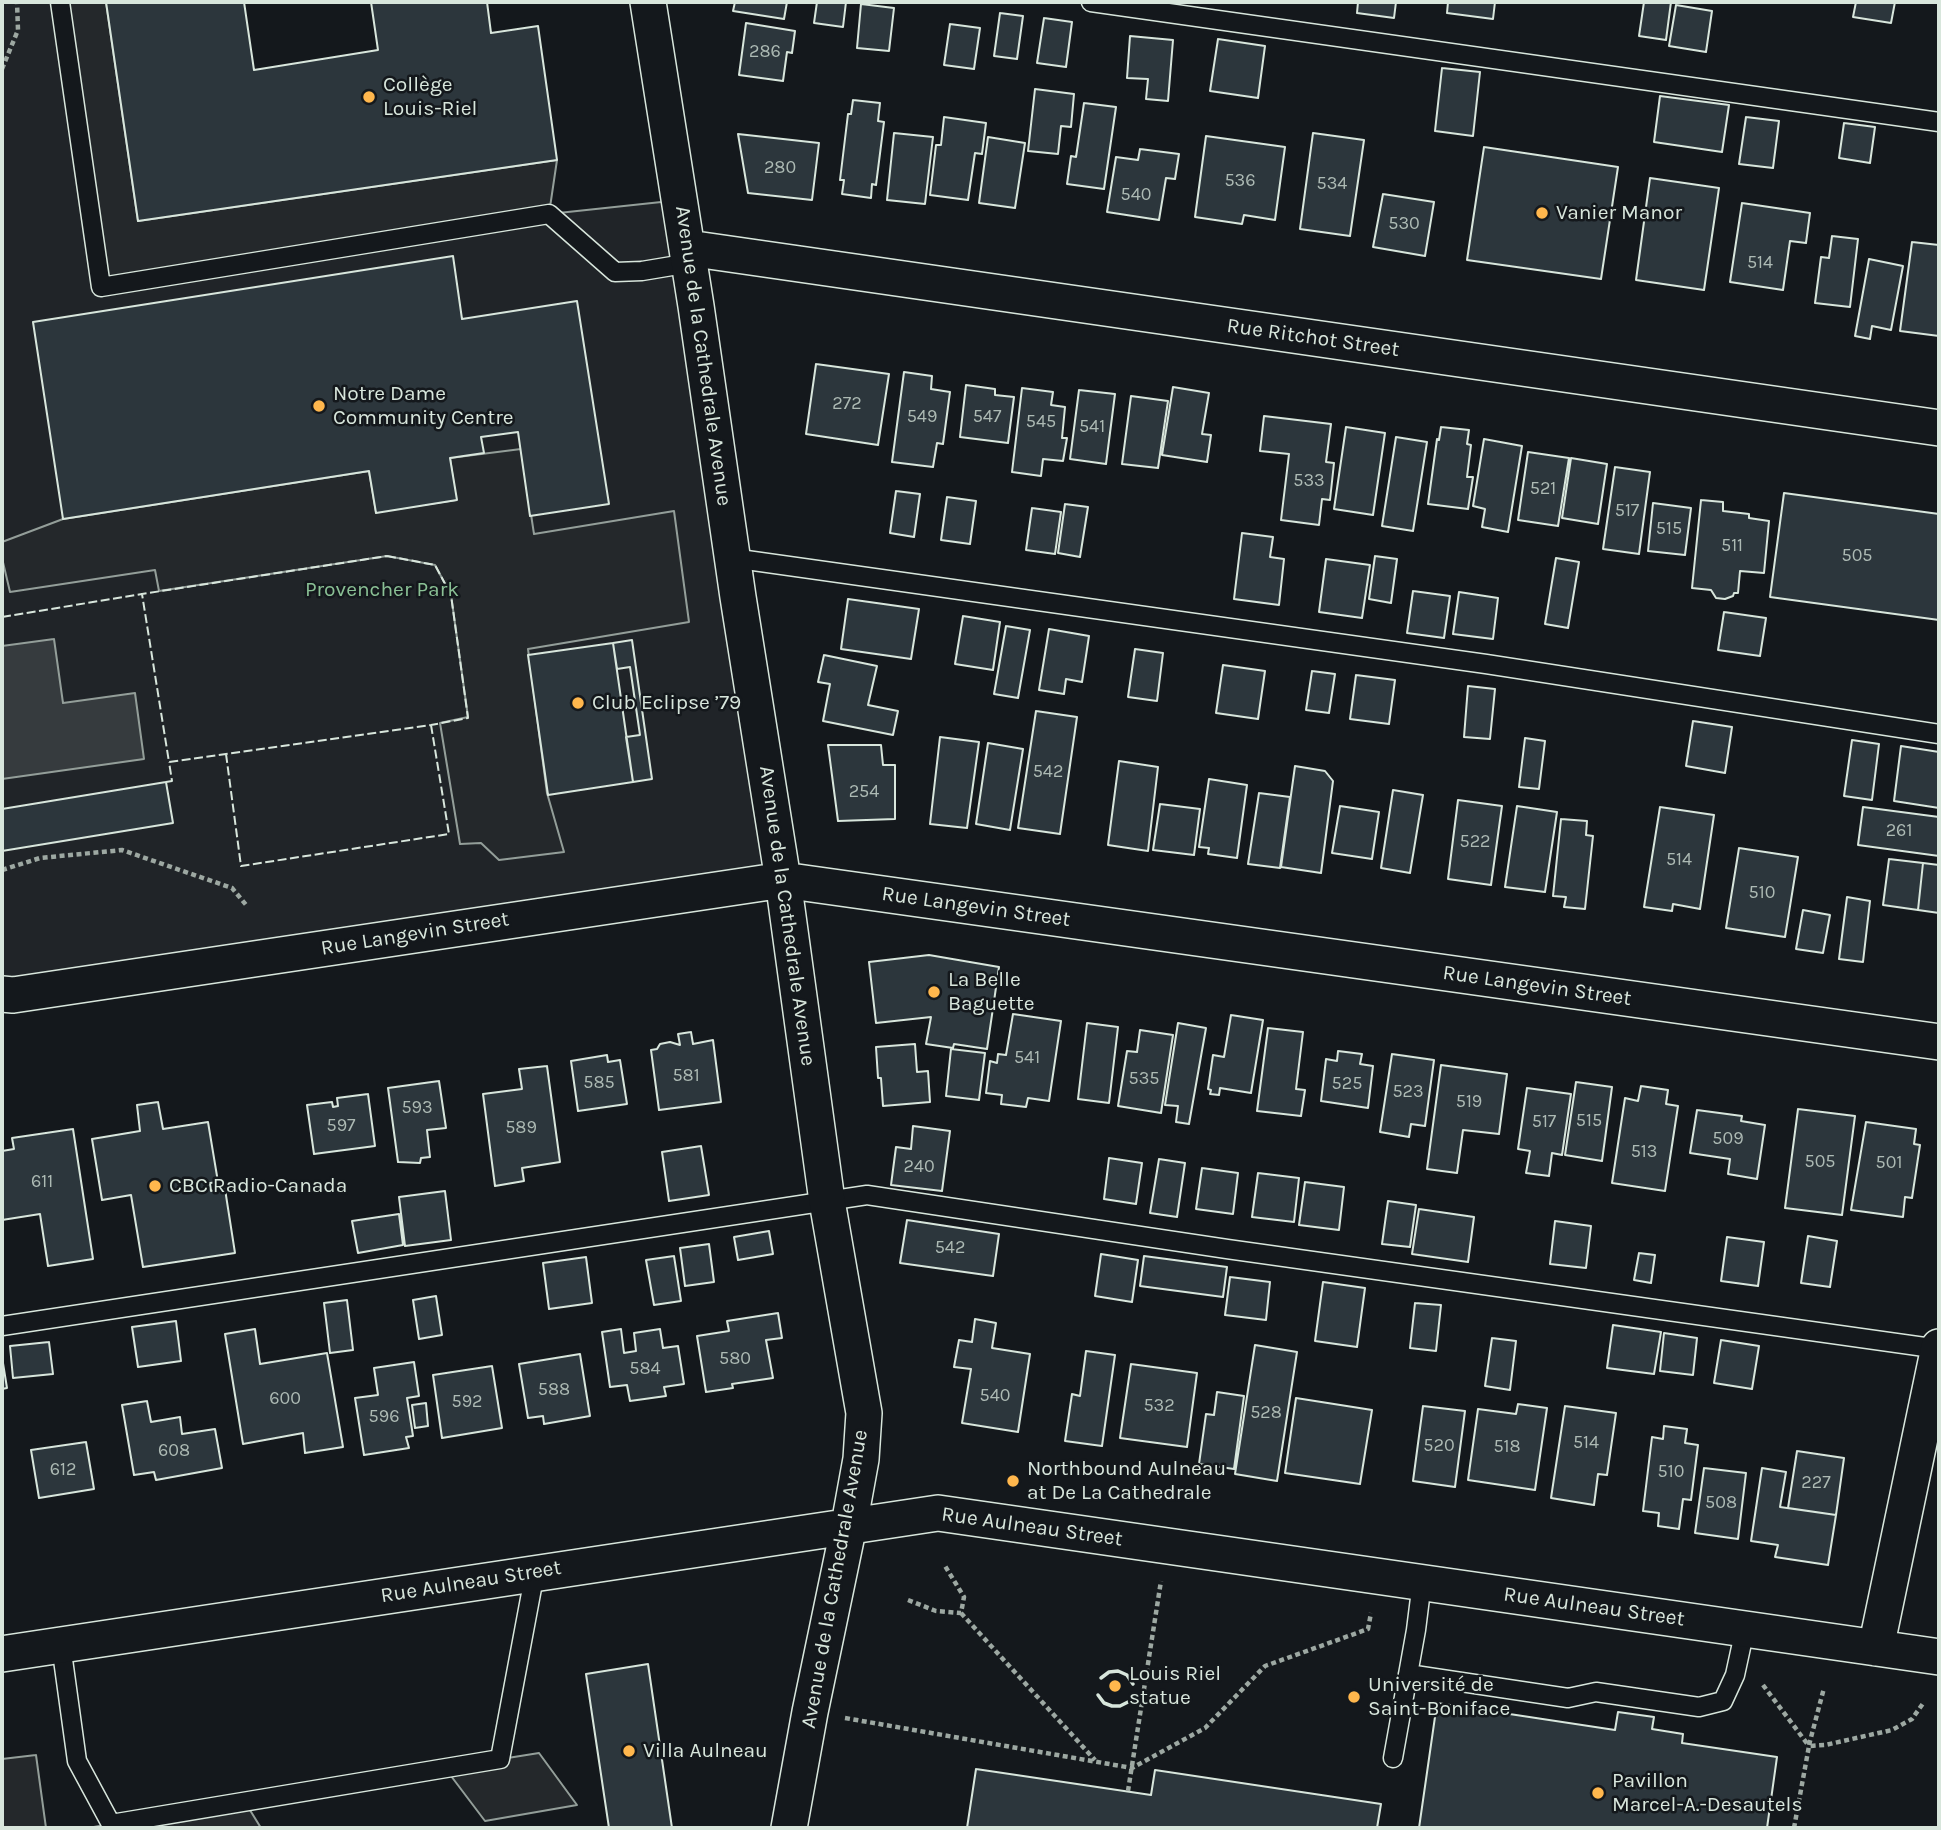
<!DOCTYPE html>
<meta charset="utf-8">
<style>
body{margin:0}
#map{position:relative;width:1941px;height:1830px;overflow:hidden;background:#14181c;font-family:Karla,sans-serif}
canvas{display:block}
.frame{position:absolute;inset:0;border:4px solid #d8e6dc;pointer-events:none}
</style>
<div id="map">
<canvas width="1941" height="1830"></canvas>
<div class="frame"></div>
</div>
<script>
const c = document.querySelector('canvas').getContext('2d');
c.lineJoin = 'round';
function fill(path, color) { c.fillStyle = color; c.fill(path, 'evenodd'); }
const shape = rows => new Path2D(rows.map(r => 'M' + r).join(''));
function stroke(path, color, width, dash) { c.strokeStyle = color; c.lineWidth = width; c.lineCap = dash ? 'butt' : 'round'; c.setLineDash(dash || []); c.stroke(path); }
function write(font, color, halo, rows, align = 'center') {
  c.font = font + ' Karla,sans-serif'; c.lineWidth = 5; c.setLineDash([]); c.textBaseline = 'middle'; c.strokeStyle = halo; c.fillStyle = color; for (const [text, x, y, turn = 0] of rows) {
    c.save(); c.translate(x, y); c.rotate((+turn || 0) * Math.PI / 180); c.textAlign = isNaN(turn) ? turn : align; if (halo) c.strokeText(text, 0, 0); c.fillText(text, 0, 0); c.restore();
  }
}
const green = shape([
 [2,2,60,2,101,287,549,214,680,200,783,880,2,994,2,2]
]);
const parking = shape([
 [61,2,106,2,138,221,557,160,549,214,101,287,61,2],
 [521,449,534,534,674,511,689,622,528,649,547,793,564,852,499,860,481,843,460,844,440,723,468,717,451,595,435,565,387,556,159,591,155,570,10,592,2,558,2,542,63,519,369,471,376,512,456,500,450,458,521,449],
 [539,1753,577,1805,485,1821,445,1768,539,1753],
 [36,1755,46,1828,2,1828,2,1759,36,1755],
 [245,1802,261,1828,88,1828,111,1824,245,1802]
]);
const water = shape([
 [54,639,63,703,135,693,144,759,2,779,2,646,54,639]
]);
const building = shape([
 [106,2,244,2,254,70,378,50,371,2,487,2,491,33,538,26,557,160,138,221,106,2],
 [735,2,787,2,784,19,733,11,735,2],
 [817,2,846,2,843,27,814,23,817,2],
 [1358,2,1396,2,1394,18,1357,13,1358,2],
 [1448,2,1495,2,1493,19,1447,13,1448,2],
 [1644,2,1671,2,1666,40,1639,36,1644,2],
 [1856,2,1895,2,1891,23,1853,17,1856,2],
 [861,4,894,8,889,51,857,48,861,4],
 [1676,5,1712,11,1706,52,1669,46,1676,5],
 [1000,13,1023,16,1017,59,994,56,1000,13],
 [1044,18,1072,22,1066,67,1037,63,1044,18],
 [746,23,795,31,792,53,787,52,783,81,739,75,746,23],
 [950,24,980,28,974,69,944,65,950,24],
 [1130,36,1173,40,1168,101,1146,99,1148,79,1127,78,1130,36],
 [1218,39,1265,46,1258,98,1210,91,1218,39],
 [1442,68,1480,72,1473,136,1435,131,1442,68],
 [1035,89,1074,94,1071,127,1061,126,1058,154,1028,151,1035,89],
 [1660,96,1729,105,1722,152,1654,142,1660,96],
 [853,100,880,103,878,121,884,122,876,185,872,184,871,198,842,194,844,180,840,180,848,114,851,114,853,100],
 [1084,103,1116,107,1104,189,1067,184,1071,156,1076,157,1084,103],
 [944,117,986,123,982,154,975,153,968,200,930,195,936,145,941,145,944,117],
 [1746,117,1779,121,1773,168,1739,164,1746,117],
 [1844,123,1875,127,1870,163,1839,158,1844,123],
 [894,133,933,137,925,204,887,200,894,133],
 [1313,133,1364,140,1350,236,1300,229,1313,133],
 [738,134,819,143,812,200,748,193,738,134],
 [1206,136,1285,147,1275,220,1244,215,1242,224,1195,217,1206,136],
 [988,137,1025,143,1015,208,979,203,988,137],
 [1484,147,1618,167,1601,279,1467,260,1484,147],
 [1140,149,1179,154,1175,179,1166,178,1159,220,1107,212,1116,157,1138,160,1140,149],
 [1650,178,1719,188,1704,290,1636,280,1650,178],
 [1383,194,1434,202,1425,256,1373,247,1383,194],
 [1742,203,1810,213,1806,243,1790,241,1783,290,1730,282,1742,203],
 [1832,236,1858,239,1850,307,1815,303,1821,257,1829,258,1832,236],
 [1912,242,1939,245,1939,336,1900,331,1912,242],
 [453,256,462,319,577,301,609,504,530,516,518,432,481,437,484,453,450,458,457,500,376,513,369,471,63,519,33,322,453,256],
 [1869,259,1903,266,1891,330,1872,326,1870,339,1855,336,1869,259],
 [816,364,889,374,878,445,806,434,816,364],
 [904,372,932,376,931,389,950,392,943,444,937,443,933,467,892,462,904,372],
 [966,385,995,389,995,395,1014,397,1008,443,960,437,966,385],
 [1173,387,1209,393,1202,434,1211,435,1207,462,1162,455,1173,387],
 [1022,388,1053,392,1051,405,1065,407,1062,438,1067,438,1063,461,1043,459,1041,476,1012,472,1022,388],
 [1079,390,1115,394,1106,464,1070,459,1079,390],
 [1131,396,1168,401,1158,468,1122,464,1131,396],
 [1264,416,1331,424,1326,462,1334,463,1330,500,1322,499,1319,525,1281,520,1289,454,1260,451,1264,416],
 [1346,427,1385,433,1373,515,1334,509,1346,427],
 [1441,427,1469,430,1467,444,1471,445,1467,477,1473,477,1468,509,1428,504,1437,439,1439,440,1441,427],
 [1396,437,1427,442,1413,531,1382,526,1396,437],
 [1484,439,1522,446,1508,532,1482,527,1485,509,1473,506,1484,439],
 [1528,452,1569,458,1558,526,1518,520,1528,452],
 [1571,458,1607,464,1598,524,1562,518,1571,458],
 [1615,467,1650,472,1639,554,1603,549,1615,467],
 [896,491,920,494,914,537,890,533,896,491],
 [1784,493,1939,514,1939,620,1770,597,1784,493],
 [947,497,976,501,970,544,941,540,947,497],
 [1701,500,1723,502,1723,511,1749,514,1749,518,1769,521,1764,573,1740,571,1738,593,1734,593,1733,596,1725,599,1716,598,1711,590,1692,588,1701,500],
 [1653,503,1691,508,1685,555,1648,551,1653,503],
 [1065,504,1088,507,1080,557,1058,553,1065,504],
 [1032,508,1061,512,1055,554,1026,550,1032,508],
 [1242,533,1273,537,1270,557,1284,559,1279,605,1234,599,1242,533],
 [1375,556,1397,559,1391,603,1369,599,1375,556],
 [1556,558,1579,562,1568,628,1545,624,1556,558],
 [1326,559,1370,565,1362,618,1319,612,1326,559],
 [1413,591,1450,596,1444,638,1407,633,1413,591],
 [1459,592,1498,598,1493,639,1453,634,1459,592],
 [848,599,919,609,911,659,841,649,848,599],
 [1724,612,1766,618,1760,656,1718,650,1724,612],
 [963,616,1000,622,993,670,955,664,963,616],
 [1006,626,1030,630,1018,698,994,694,1006,626],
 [1049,629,1089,636,1082,682,1066,679,1064,694,1039,690,1049,629],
 [632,640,652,779,633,782,626,737,640,735,630,667,617,669,613,643,632,640],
 [613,643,633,782,548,795,528,655,613,643],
 [1135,649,1163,653,1157,701,1128,697,1135,649],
 [824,655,877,666,868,705,898,711,893,735,823,721,830,684,818,682,824,655],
 [1223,665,1265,671,1258,719,1216,713,1223,665],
 [1312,671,1335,674,1329,713,1306,710,1312,671],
 [1356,675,1395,680,1389,724,1350,719,1356,675],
 [1468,686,1495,689,1490,739,1464,737,1468,686],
 [1036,711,1077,717,1060,834,1018,828,1036,711],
 [1693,721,1732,727,1725,773,1686,766,1693,721],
 [940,737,979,742,967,828,930,824,940,737],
 [1525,738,1545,741,1539,789,1519,787,1525,738],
 [1852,740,1879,744,1872,800,1844,796,1852,740],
 [988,743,1023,749,1010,830,976,824,988,743],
 [828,745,881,745,883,765,895,765,895,819,838,821,828,745],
 [1901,746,1939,752,1939,808,1894,801,1901,746],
 [1119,761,1158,767,1148,851,1108,845,1119,761],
 [1295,766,1325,771,1333,781,1321,873,1281,867,1295,766],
 [1209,779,1247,785,1237,858,1208,854,1209,848,1199,847,1209,779],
 [166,782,173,823,2,851,2,809,166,782],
 [1393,790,1423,795,1410,873,1381,868,1393,790],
 [1259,793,1290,797,1280,868,1248,864,1259,793],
 [1458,800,1502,806,1491,885,1448,879,1458,800],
 [1160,804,1200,809,1194,855,1153,850,1160,804],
 [1340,806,1379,812,1372,859,1332,853,1340,806],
 [1517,806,1557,812,1545,892,1505,887,1517,806],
 [1660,807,1714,815,1700,909,1673,904,1672,911,1644,907,1660,807],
 [1863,807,1939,817,1939,856,1858,845,1863,807],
 [1561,819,1587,821,1586,835,1593,836,1585,909,1564,907,1566,897,1553,896,1561,819],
 [1739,848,1798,857,1785,937,1726,928,1739,848],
 [1889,859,1923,863,1918,910,1883,905,1889,859],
 [1923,863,1939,865,1939,913,1918,910,1923,863],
 [1847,897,1870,901,1863,962,1839,959,1847,897],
 [1803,910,1830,915,1823,953,1796,949,1803,910],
 [929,955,999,967,987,1049,954,1044,953,1048,926,1044,931,1017,876,1023,869,962,929,955],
 [1013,1014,1061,1021,1049,1101,1028,1098,1026,1107,1001,1104,1002,1095,986,1093,990,1061,997,1063,998,1054,1006,1055,1013,1014],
 [1231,1015,1263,1020,1251,1093,1220,1088,1219,1095,1210,1094,1211,1090,1208,1089,1213,1055,1224,1057,1231,1015],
 [1087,1023,1118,1027,1109,1103,1078,1099,1087,1023],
 [1178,1023,1206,1028,1189,1124,1176,1122,1178,1106,1165,1105,1178,1023],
 [1268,1028,1303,1032,1296,1089,1305,1090,1301,1116,1257,1111,1268,1028],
 [1140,1030,1173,1035,1161,1113,1118,1106,1127,1051,1137,1052,1140,1030],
 [691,1032,693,1044,713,1040,721,1102,659,1110,651,1050,657,1049,660,1044,670,1042,680,1045,678,1034,691,1032],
 [915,1044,917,1072,928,1071,930,1102,883,1106,881,1078,878,1078,876,1047,915,1044],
 [951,1049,985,1053,979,1100,946,1096,951,1049],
 [1338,1051,1362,1054,1360,1064,1373,1066,1368,1108,1321,1101,1326,1059,1337,1061,1338,1051],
 [1392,1054,1434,1060,1425,1126,1411,1124,1409,1137,1380,1132,1392,1054],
 [607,1055,608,1062,620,1060,627,1104,578,1111,571,1061,607,1055],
 [1441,1065,1507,1074,1499,1134,1463,1130,1457,1173,1427,1169,1441,1065],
 [547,1066,560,1162,522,1168,524,1181,495,1186,483,1094,522,1089,519,1069,547,1066],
 [439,1081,446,1128,427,1130,430,1157,421,1158,420,1163,398,1162,388,1088,439,1081],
 [1576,1082,1612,1087,1602,1161,1565,1155,1576,1082],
 [1641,1086,1668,1090,1666,1104,1678,1106,1665,1191,1612,1183,1625,1098,1638,1101,1641,1086],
 [1527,1088,1571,1094,1562,1155,1552,1153,1549,1176,1526,1173,1530,1151,1518,1149,1527,1088],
 [368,1094,375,1146,314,1154,307,1105,332,1102,333,1107,338,1106,337,1098,368,1094],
 [158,1102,163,1129,208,1122,218,1182,210,1183,211,1191,225,1189,235,1253,143,1267,131,1195,102,1200,92,1139,140,1131,137,1105,158,1102],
 [1798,1109,1855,1116,1842,1215,1785,1208,1798,1109],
 [1697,1110,1742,1116,1741,1121,1765,1125,1757,1179,1728,1174,1730,1159,1690,1153,1697,1110],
 [1866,1122,1916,1129,1914,1144,1920,1145,1912,1198,1905,1197,1903,1217,1851,1210,1866,1122],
 [913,1126,950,1131,942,1191,891,1185,896,1147,911,1149,913,1126],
 [73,1129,93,1259,48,1266,40,1214,2,1220,2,1151,14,1149,12,1138,73,1129],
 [701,1146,709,1195,669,1201,662,1152,701,1146],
 [1109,1158,1142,1163,1136,1204,1104,1199,1109,1158],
 [1159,1159,1185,1163,1177,1217,1150,1213,1159,1159],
 [1202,1168,1238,1173,1233,1214,1196,1209,1202,1168],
 [1258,1173,1299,1178,1294,1222,1252,1217,1258,1173],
 [1305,1182,1344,1187,1339,1230,1299,1225,1305,1182],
 [445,1191,451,1240,405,1246,399,1197,445,1191],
 [1388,1201,1416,1205,1410,1247,1382,1244,1388,1201],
 [1419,1209,1474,1217,1468,1262,1412,1254,1419,1209],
 [399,1214,403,1245,358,1253,352,1221,399,1214],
 [907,1220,999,1234,993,1276,900,1263,907,1220],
 [1555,1221,1591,1226,1586,1268,1550,1264,1555,1221],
 [769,1231,773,1254,738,1260,734,1237,769,1231],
 [1808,1236,1837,1241,1830,1287,1801,1283,1808,1236],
 [1727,1237,1764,1242,1758,1286,1721,1281,1727,1237],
 [709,1244,714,1282,685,1286,680,1248,709,1244],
 [1639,1253,1655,1255,1651,1283,1634,1280,1639,1253],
 [1101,1254,1138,1260,1132,1302,1095,1296,1101,1254],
 [674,1256,681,1301,654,1305,646,1260,674,1256],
 [1144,1256,1227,1267,1223,1297,1140,1286,1144,1256],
 [586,1257,592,1303,549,1309,543,1263,586,1257],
 [1230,1277,1270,1282,1266,1320,1225,1315,1230,1277],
 [1323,1282,1365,1288,1357,1347,1315,1341,1323,1282],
 [436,1296,442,1335,419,1339,413,1300,436,1296],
 [347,1300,353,1350,330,1353,324,1303,347,1300],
 [1415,1303,1441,1305,1436,1351,1410,1348,1415,1303],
 [778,1313,782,1338,766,1340,773,1378,732,1384,733,1388,706,1392,697,1336,729,1331,727,1321,778,1313],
 [975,1319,996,1323,992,1348,1030,1354,1018,1432,962,1423,971,1369,954,1367,959,1340,972,1342,975,1319],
 [176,1321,181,1361,138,1367,132,1327,176,1321],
 [1613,1325,1661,1332,1654,1374,1607,1368,1613,1325],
 [255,1329,260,1364,327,1353,343,1447,305,1453,303,1433,243,1444,225,1334,255,1329],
 [621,1329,624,1353,636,1351,634,1333,660,1329,663,1348,678,1346,684,1384,664,1387,666,1396,630,1401,627,1385,610,1387,602,1332,621,1329],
 [1664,1333,1697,1338,1693,1375,1660,1371,1664,1333],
 [1492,1338,1516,1341,1510,1390,1485,1386,1492,1338],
 [1721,1340,1759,1346,1752,1389,1714,1383,1721,1340],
 [49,1342,53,1374,13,1378,10,1346,49,1342],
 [1255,1345,1297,1352,1277,1481,1235,1474,1255,1345],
 [1086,1351,1115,1355,1102,1446,1065,1441,1072,1394,1080,1396,1086,1351],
 [580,1354,590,1416,544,1424,543,1416,528,1418,519,1364,580,1354],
 [2,1357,7,1388,2,1389,2,1357],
 [414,1362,419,1396,407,1398,413,1436,406,1437,409,1448,364,1455,355,1398,378,1395,374,1368,414,1362],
 [1131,1364,1197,1373,1187,1447,1120,1438,1131,1364],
 [492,1366,502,1428,442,1438,433,1375,492,1366],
 [1217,1392,1244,1396,1234,1469,1199,1464,1206,1414,1214,1415,1217,1392],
 [1296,1398,1372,1410,1360,1484,1285,1473,1296,1398],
 [147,1401,151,1422,180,1417,182,1434,215,1429,222,1468,156,1480,154,1472,134,1475,122,1405,147,1401],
 [426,1403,428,1426,415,1428,412,1405,426,1403],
 [1518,1404,1547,1408,1535,1490,1468,1480,1478,1409,1516,1414,1518,1404],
 [1423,1406,1465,1411,1455,1487,1413,1481,1423,1406],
 [1565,1406,1616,1413,1607,1475,1598,1474,1594,1505,1551,1498,1565,1406],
 [1664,1426,1687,1429,1685,1443,1698,1445,1691,1500,1683,1499,1679,1529,1658,1526,1659,1513,1643,1511,1652,1437,1663,1439,1664,1426],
 [86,1442,94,1489,39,1498,31,1450,86,1442],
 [1797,1451,1844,1458,1836,1515,1788,1508,1797,1451],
 [1704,1468,1746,1473,1738,1539,1695,1533,1704,1468],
 [1762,1468,1786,1472,1780,1507,1836,1515,1828,1565,1775,1557,1778,1545,1751,1541,1762,1468],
 [648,1664,672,1828,609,1828,586,1674,648,1664],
 [1437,1703,1615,1730,1618,1712,1654,1717,1652,1729,1683,1734,1682,1743,1777,1757,1767,1828,1419,1828,1437,1703],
 [976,1769,1151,1795,1155,1770,1381,1804,1377,1828,967,1828,976,1769]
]);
const path = shape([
 [2,69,18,30,17,2],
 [2,870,40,858,122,850,232,888,247,906],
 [908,1600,936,1611,961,1613,964,1597,945,1566],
 [961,1613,1095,1760],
 [1763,1685,1809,1746],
 [845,1718,1132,1768,1205,1728,1265,1666,1368,1629,1371,1613],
 [1809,1745,1824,1688],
 [1128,1791,1161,1581],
 [1794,1828,1809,1746,1825,1745,1892,1730,1912,1719,1924,1702]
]);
const service = shape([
 [60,2,101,287,549,214,615,272,642,271,690,263],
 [1091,2,1939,122],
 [732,558,1486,664,1939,734],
 [2,1326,867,1195,1227,1249,1939,1349],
 [61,1645,77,1761,111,1824,500,1759,535,1572],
 [1408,1674,1568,1698,1596,1692,1699,1707,1723,1701,1735,1675,1745,1629],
 [1393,1758,1416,1630,1422,1582]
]);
const minor = shape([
 [648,2,696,306,738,597,783,880,827,1201,864,1413,861,1459,849,1525,810,1712,789,1828],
 [688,248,1939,428],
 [2,994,13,995,783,880,1939,1042],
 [1876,1648,1939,1347],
 [2,1654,938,1513,1939,1657]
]);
const fence = shape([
 [387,556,435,565,451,595,468,718,431,725,169,762,142,594,387,556],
 [2,617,142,594],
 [226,754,241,866,449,834,431,725],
 [166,782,172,781,169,762]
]);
const wall = shape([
 [1101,1678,1109,1672,1118,1671,1127,1675,1133,1684],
 [1098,1695,1104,1703,1112,1706,1120,1706,1128,1702]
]);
const markers = [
 [369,97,7,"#ffb74d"],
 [1542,213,7,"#ffb74d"],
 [319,406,7,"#ffb74d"],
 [578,703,7,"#ffb74d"],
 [934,992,7,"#ffb74d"],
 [155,1186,7,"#ffb74d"],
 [1013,1481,7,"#ffb74d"],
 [1115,1686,7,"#ffb74d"],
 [1354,1697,7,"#ffb74d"],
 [629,1751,7,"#ffb74d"],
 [1598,1793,7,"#ffb74d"]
];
const numberNames = [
 ["286",765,52],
 ["280",780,168],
 ["536",1240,181],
 ["534",1332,184],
 ["540",1136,195],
 ["530",1404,224],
 ["514",1760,263],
 ["272",847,404],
 ["549",922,417],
 ["547",987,417],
 ["545",1041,422],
 ["541",1092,427],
 ["533",1309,481],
 ["521",1543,489],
 ["517",1627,511],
 ["515",1669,529],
 ["511",1732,546],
 ["505",1857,556],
 ["542",1048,772],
 ["254",864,792],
 ["261",1899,831],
 ["522",1475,842],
 ["514",1679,860],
 ["510",1762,893],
 ["541",1027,1058],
 ["581",686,1076],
 ["535",1144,1079],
 ["585",599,1083],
 ["525",1347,1084],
 ["523",1408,1092],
 ["519",1469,1102],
 ["593",417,1108],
 ["515",1589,1121],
 ["517",1544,1122],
 ["597",341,1126],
 ["589",521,1128],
 ["509",1728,1139],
 ["513",1644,1152],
 ["505",1820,1162],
 ["501",1889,1163],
 ["240",919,1167],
 ["611",42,1182],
 ["542",950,1248],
 ["580",735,1359],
 ["584",645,1369],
 ["588",554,1390],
 ["540",995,1396],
 ["600",285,1399],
 ["592",467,1402],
 ["532",1159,1406],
 ["528",1266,1413],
 ["596",384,1417],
 ["514",1586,1443],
 ["520",1439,1446],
 ["518",1507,1447],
 ["608",174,1451],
 ["612",63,1470],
 ["510",1671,1472],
 ["227",1816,1483],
 ["508",1721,1503]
];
const poiNames = [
 ["Collège",383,85],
 ["Louis-Riel",383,109],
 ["Vanier Manor",1556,213],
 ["Notre Dame",333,394],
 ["Community Centre",333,418],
 ["Club Eclipse ’79",592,703],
 ["La Belle",948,980],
 ["Baguette",948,1004],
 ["CBC Radio-Canada",169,1186],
 ["Northbound Aulneau",1027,1469],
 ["at De La Cathedrale",1027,1493],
 ["Louis Riel",1129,1674],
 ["statue",1129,1698],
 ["Université de",1368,1685],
 ["Saint-Boniface",1368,1709],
 ["Villa Aulneau",643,1751],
 ["Pavillon",1612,1781],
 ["Marcel-A.-Desautels",1612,1805]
];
const streetNames = [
 ["Rue Ritchot Street",1313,338,8],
 ["Avenue de la Cathedrale Avenue",703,356,82],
 ["Rue Langevin Street",976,907,8],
 ["Avenue de la Cathedrale Avenue",787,916,82],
 ["Rue Langevin Street",415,934,-9],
 ["Rue Langevin Street",1537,986,8],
 ["Rue Aulneau Street",1032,1527,8],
 ["Avenue de la Cathedrale Avenue",835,1579,-80],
 ["Rue Aulneau Street",471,1582,-9],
 ["Rue Aulneau Street",1594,1607,8]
];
const parkNames = [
 ["Provencher Park",382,590]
];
fill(green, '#202428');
stroke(green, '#939e99', 2);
fill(parking, '#24282b');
stroke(parking, '#939e99', 2);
fill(water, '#363b3e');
stroke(water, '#939e99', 2);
fill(building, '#2c363c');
stroke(building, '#d8e6dc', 2);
stroke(service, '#d8e6dc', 21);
stroke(minor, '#d8e6dc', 38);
stroke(path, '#9da8a2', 4.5, [5, 3.5]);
stroke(service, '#14181c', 18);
stroke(minor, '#14181c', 35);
stroke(fence, '#d8e6dc', 2, [9, 3.5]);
stroke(wall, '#d8e6dc', 3.5);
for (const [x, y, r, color] of markers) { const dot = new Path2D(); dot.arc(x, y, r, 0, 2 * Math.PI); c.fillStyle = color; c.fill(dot); stroke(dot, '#14181c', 2.5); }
write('18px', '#adbab4', null, numberNames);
write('21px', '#d8e6dc', '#14181c', poiNames, 'left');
write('21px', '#d8e6dc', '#14181c', streetNames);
write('21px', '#8ac095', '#14181c', parkNames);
</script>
